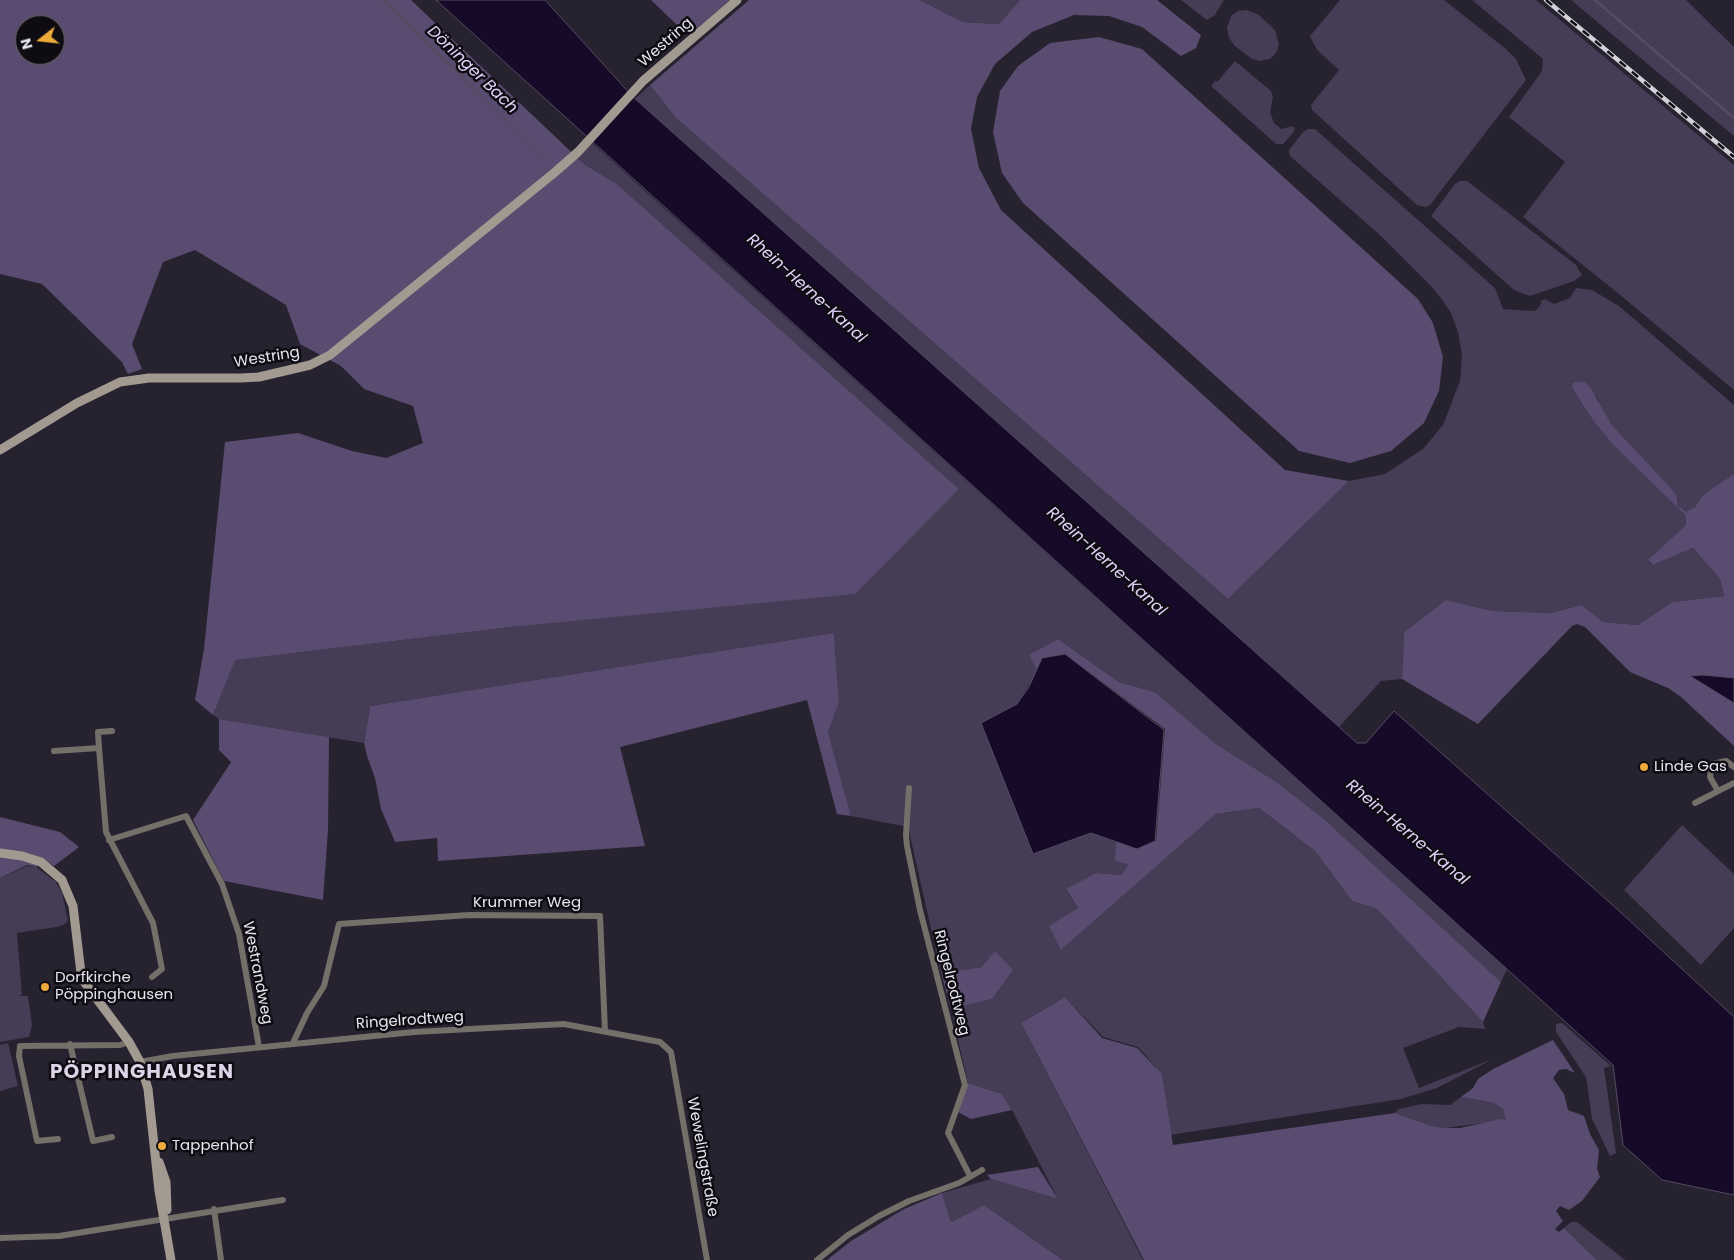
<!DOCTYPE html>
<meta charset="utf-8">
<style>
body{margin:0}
#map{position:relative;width:1734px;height:1260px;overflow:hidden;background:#26222f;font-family:Poppins,sans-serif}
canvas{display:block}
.north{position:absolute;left:15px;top:15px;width:50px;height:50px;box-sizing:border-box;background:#0e0c12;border:1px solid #65626a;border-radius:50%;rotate:254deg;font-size:14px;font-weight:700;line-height:20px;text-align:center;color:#e7e4ed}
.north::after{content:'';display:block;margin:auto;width:18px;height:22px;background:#ebaa39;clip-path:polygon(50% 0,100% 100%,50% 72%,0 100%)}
</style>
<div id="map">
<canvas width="1734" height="1260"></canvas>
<div class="north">N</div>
</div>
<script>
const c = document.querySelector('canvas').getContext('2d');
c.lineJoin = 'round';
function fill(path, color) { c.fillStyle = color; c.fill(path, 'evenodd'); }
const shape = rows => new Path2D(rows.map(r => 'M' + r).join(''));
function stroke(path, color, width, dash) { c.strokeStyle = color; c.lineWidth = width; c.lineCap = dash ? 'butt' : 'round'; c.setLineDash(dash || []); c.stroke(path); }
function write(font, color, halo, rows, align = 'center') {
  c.font = font + ' Poppins,sans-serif'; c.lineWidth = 5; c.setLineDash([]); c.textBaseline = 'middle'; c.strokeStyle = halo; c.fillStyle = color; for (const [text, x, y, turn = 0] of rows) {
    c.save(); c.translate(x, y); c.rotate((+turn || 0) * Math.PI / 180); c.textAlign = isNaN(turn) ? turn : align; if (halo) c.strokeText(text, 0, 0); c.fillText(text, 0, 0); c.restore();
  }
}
const green = shape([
 [920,0,1020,0,999,24,963,22],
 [1181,0,1224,0,1215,15,1207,20],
 [1340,0,1444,0,1506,49,1516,59,1523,74,1526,80,1430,205,1426,207,1417,205,1312,110,1311,105,1339,70,1317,50,1310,36],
 [1472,0,1536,0,1734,165,1734,390,1619,294,1523,217,1565,162,1509,117,1542,71,1543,59],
 [1571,0,1686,0,1734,47,1734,136],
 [1247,10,1259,15,1275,30,1279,45,1276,53,1270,59,1260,61,1252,59,1235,46,1229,38,1227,28,1231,16,1238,11],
 [1235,61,1271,91,1273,97,1270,112,1274,123,1281,129,1293,126,1295,128,1293,133,1283,144,1276,144,1211,86,1215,81,1217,82],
 [650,85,675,117,1228,599,1349,481,1385,474,1423,449,1443,425,1460,381,1462,356,1458,332,1451,313,1443,301,1432,287,1381,236,1290,156,1289,150,1304,131,1308,129,1315,129,1495,288,1503,309,1535,311,1540,306,1541,301,1545,299,1554,304,1570,298,1576,288,1592,290,1619,306,1734,405,1734,474,1702,496,1695,507,1686,513,1676,505,1673,490,1611,424,1602,412,1598,399,1585,382,1577,381,1572,388,1594,422,1614,446,1685,515,1686,525,1648,561,1653,565,1693,548,1720,579,1724,596,1672,602,1638,625,1603,622,1582,605,1550,613,1493,611,1446,600,1404,632,1402,679,1381,681,1339,727,635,99],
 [592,143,1507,969,1501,982,1323,818,1275,781,1216,744,1155,692,1119,682,1058,639,1017,704,1064,841,1091,833,1116,842,1128,864,1122,875,1096,873,1066,890,1078,908,1061,950,1216,814,1259,808,1315,851,1352,901,1377,909,1483,1022,1485,1029,1459,1027,1403,1048,1419,1088,1493,1059,1437,1088,1401,1099,1170,1135,1163,1081,1155,1066,1138,1047,1103,1037,1065,997,1021,1023,1143,1260,1063,1260,984,1205,951,1222,942,1193,991,1179,1058,1199,1012,1110,1002,1094,968,1083,951,1009,992,999,982,967,941,973,908,827,851,816,828,732,839,703,834,633,370,706,364,743,219,719,213,715,234,660,520,626,959,489,617,184,584,164,578,158],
 [1460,181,1467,181,1576,265,1582,275,1574,281,1530,296,1514,290,1431,216,1455,184],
 [1682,825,1734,874,1734,928,1701,965,1624,890],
 [27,866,36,867,56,882,62,893,68,920,65,924,57,927,17,933,22,995,18,996,28,996,32,1025,29,1037,0,1042,0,878],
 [1562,1023,1611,1066,1604,1068,1616,1153,1610,1156,1592,1119,1586,1077,1556,1032,1556,1024],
 [8,1043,18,1086,0,1091,0,1045],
 [1461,1097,1492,1103,1503,1109,1507,1120,1445,1128,1432,1126,1395,1113,1399,1109,1422,1104,1450,1105],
 [1571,1222,1577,1222,1625,1260,1597,1260,1564,1228]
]);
const forest = shape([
 [0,0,411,0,584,164,617,184,959,489,855,594,520,626,235,660,213,715,195,700,204,649,225,442,298,433,352,451,386,458,423,443,413,406,364,389,341,366,300,344,286,305,195,250,163,262,132,344,142,369,128,374,122,362,42,284,0,274],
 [25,25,55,25,55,55,25,55],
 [651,0,730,0,697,28,689,30,678,26],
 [749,0,920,0,963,22,999,24,1020,0,1157,0,1201,35,1196,48,1181,56,1142,27,1109,16,1074,15,1032,32,995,64,977,97,971,129,979,168,1001,210,1285,470,1349,481,1228,599,675,117,650,85],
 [1099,37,1142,49,1418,299,1433,323,1443,357,1439,391,1424,423,1391,451,1350,463,1299,451,1023,203,1002,173,993,132,1000,91,1018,66,1050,43],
 [1578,381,1585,382,1592,390,1611,424,1673,490,1677,497,1677,505,1686,512,1695,507,1702,496,1714,487,1734,474,1734,678,1703,675,1691,676,1734,703,1734,746,1681,697,1668,688,1630,672,1585,627,1577,624,1572,626,1478,724,1402,679,1404,632,1446,600,1493,611,1550,613,1582,605,1603,622,1638,625,1672,602,1724,596,1720,579,1693,548,1653,565,1648,560,1686,525,1685,515,1614,446,1594,422,1572,388,1573,383],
 [834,633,839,703,828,732,851,816,837,814,807,700,620,747,645,846,438,861,437,838,395,842,381,809,375,778,367,756,364,743,370,706],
 [1058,639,1119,682,1155,692,1216,744,1275,781,1323,818,1501,982,1483,1022,1377,909,1352,901,1315,851,1259,808,1216,814,1061,950,1049,926,1078,908,1066,889,1096,873,1122,875,1128,864,1115,861,1116,842,1136,848,1156,841,1165,729,1065,654,1042,659,1037,670,1029,655],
 [219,719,329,737,328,830,323,900,224,881,193,820,231,762,219,750],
 [0,817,60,832,79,847,54,866,43,858,37,867,27,865,0,878],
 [995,951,1013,970,992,999,951,1009,941,973,982,967],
 [1065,997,1102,1038,1137,1048,1162,1074,1173,1145,1395,1113,1432,1126,1445,1128,1460,1128,1501,1119,1506,1120,1503,1109,1493,1103,1461,1097,1473,1088,1478,1079,1493,1069,1553,1040,1575,1073,1566,1069,1559,1070,1553,1078,1564,1094,1568,1110,1584,1116,1590,1134,1599,1150,1597,1169,1600,1177,1582,1201,1569,1210,1560,1206,1556,1211,1563,1221,1555,1229,1559,1232,1564,1228,1597,1260,1144,1260,1021,1023],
 [968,1083,1002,1094,1012,1110,971,1119,958,1112],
 [1038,1167,1058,1199,991,1179,987,1175],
 [942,1193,951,1222,984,1205,1063,1260,827,1260,851,1241,904,1209]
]);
const water = shape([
 [436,0,545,0,633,97,1357,743,1366,743,1394,711,1617,909,1734,1017,1734,1195,1662,1180,1623,1145,1613,1065,436,0],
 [1065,654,1164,730,1155,841,1137,849,1091,833,1033,854,981,723,1017,704,1029,687,1042,658,1065,654],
 [1703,675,1734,678,1734,703,1690,676,1703,675]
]);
const stream = shape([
 [384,0,544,157],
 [1595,0,1734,118]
]);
const minor = shape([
 [99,748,98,732,112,731],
 [54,751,99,748,106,832,153,923,162,969,152,977],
 [909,788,906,835,907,846,920,910,965,1085,948,1133,970,1176],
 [1718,791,1710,777,1712,764,1726,761,1734,767],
 [1695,803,1734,783],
 [109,840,186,816,222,884,239,934,259,1047],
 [293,1043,307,1013,324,986,339,924,469,915,600,916,605,1031],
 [70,1044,93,1141,112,1137],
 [140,1062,173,1056,414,1032,564,1024,660,1042,671,1052,707,1260],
 [58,1139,37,1141,19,1056,20,1046,120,1045,129,1042],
 [214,1209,221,1260],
 [0,1238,59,1236,283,1200],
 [817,1260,848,1235,879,1216,909,1201,959,1183,982,1170]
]);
const secondary = shape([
 [0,450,77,403,120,382,149,378,241,378,259,377,310,365,330,355,554,173,578,152,643,81,737,0],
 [0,853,22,856,41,862,62,880,73,906,81,973,85,983,129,1042,140,1062,148,1089,159,1191,171,1260],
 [159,1162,166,1182,167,1210]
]);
const rail = shape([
 [1546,0,1734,157]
]);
const markers = [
 [1644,767,5,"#ebaa39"],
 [45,987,5,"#ebaa39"],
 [162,1146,5,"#ebaa39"]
];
const streetNames = [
 ["Westring",666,43,-41],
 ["Westring",267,358,-9],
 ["Krummer Weg",527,903],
 ["Westrandweg",257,973,79],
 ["Ringelrodtweg",951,983,76],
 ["Ringelrodtweg",410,1021,-4],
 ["Wewelingstraße",702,1157,80]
];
const poiNames = [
 ["Linde Gas",1654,767],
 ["Dorfkirche",55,978],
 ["Pöppinghausen",55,995],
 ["Tappenhof",172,1146]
];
const waterNames = [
 ["Döninger Bach",472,70,44],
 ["Rhein-Herne-Kanal",806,289,42],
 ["Rhein-Herne-Kanal",1106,562,42],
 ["Rhein-Herne-Kanal",1407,833,40]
];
const districtNames = [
 ["PÖPPINGHAUSEN",142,1073]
];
fill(green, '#453c56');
fill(forest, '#594c70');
fill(water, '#170a28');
stroke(water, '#554b63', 1);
stroke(stream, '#554b63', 2.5);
stroke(minor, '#746f69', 6);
stroke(secondary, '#a29a90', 9);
stroke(rail, '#d3d0d9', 4.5);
stroke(rail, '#0e0c12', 2.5, [8]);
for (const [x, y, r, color] of markers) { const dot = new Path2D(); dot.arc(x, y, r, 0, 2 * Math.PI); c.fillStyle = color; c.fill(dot); stroke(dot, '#0e0c12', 2); }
write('15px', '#e7e4ed', '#0e0c12', streetNames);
write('15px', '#e7e4ed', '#0e0c12', poiNames, 'left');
write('italic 16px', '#e1d4fa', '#0e0c12', waterNames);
c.letterSpacing = '1px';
write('bold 20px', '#dbd5e7', '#0e0c12', districtNames);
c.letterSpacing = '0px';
</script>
